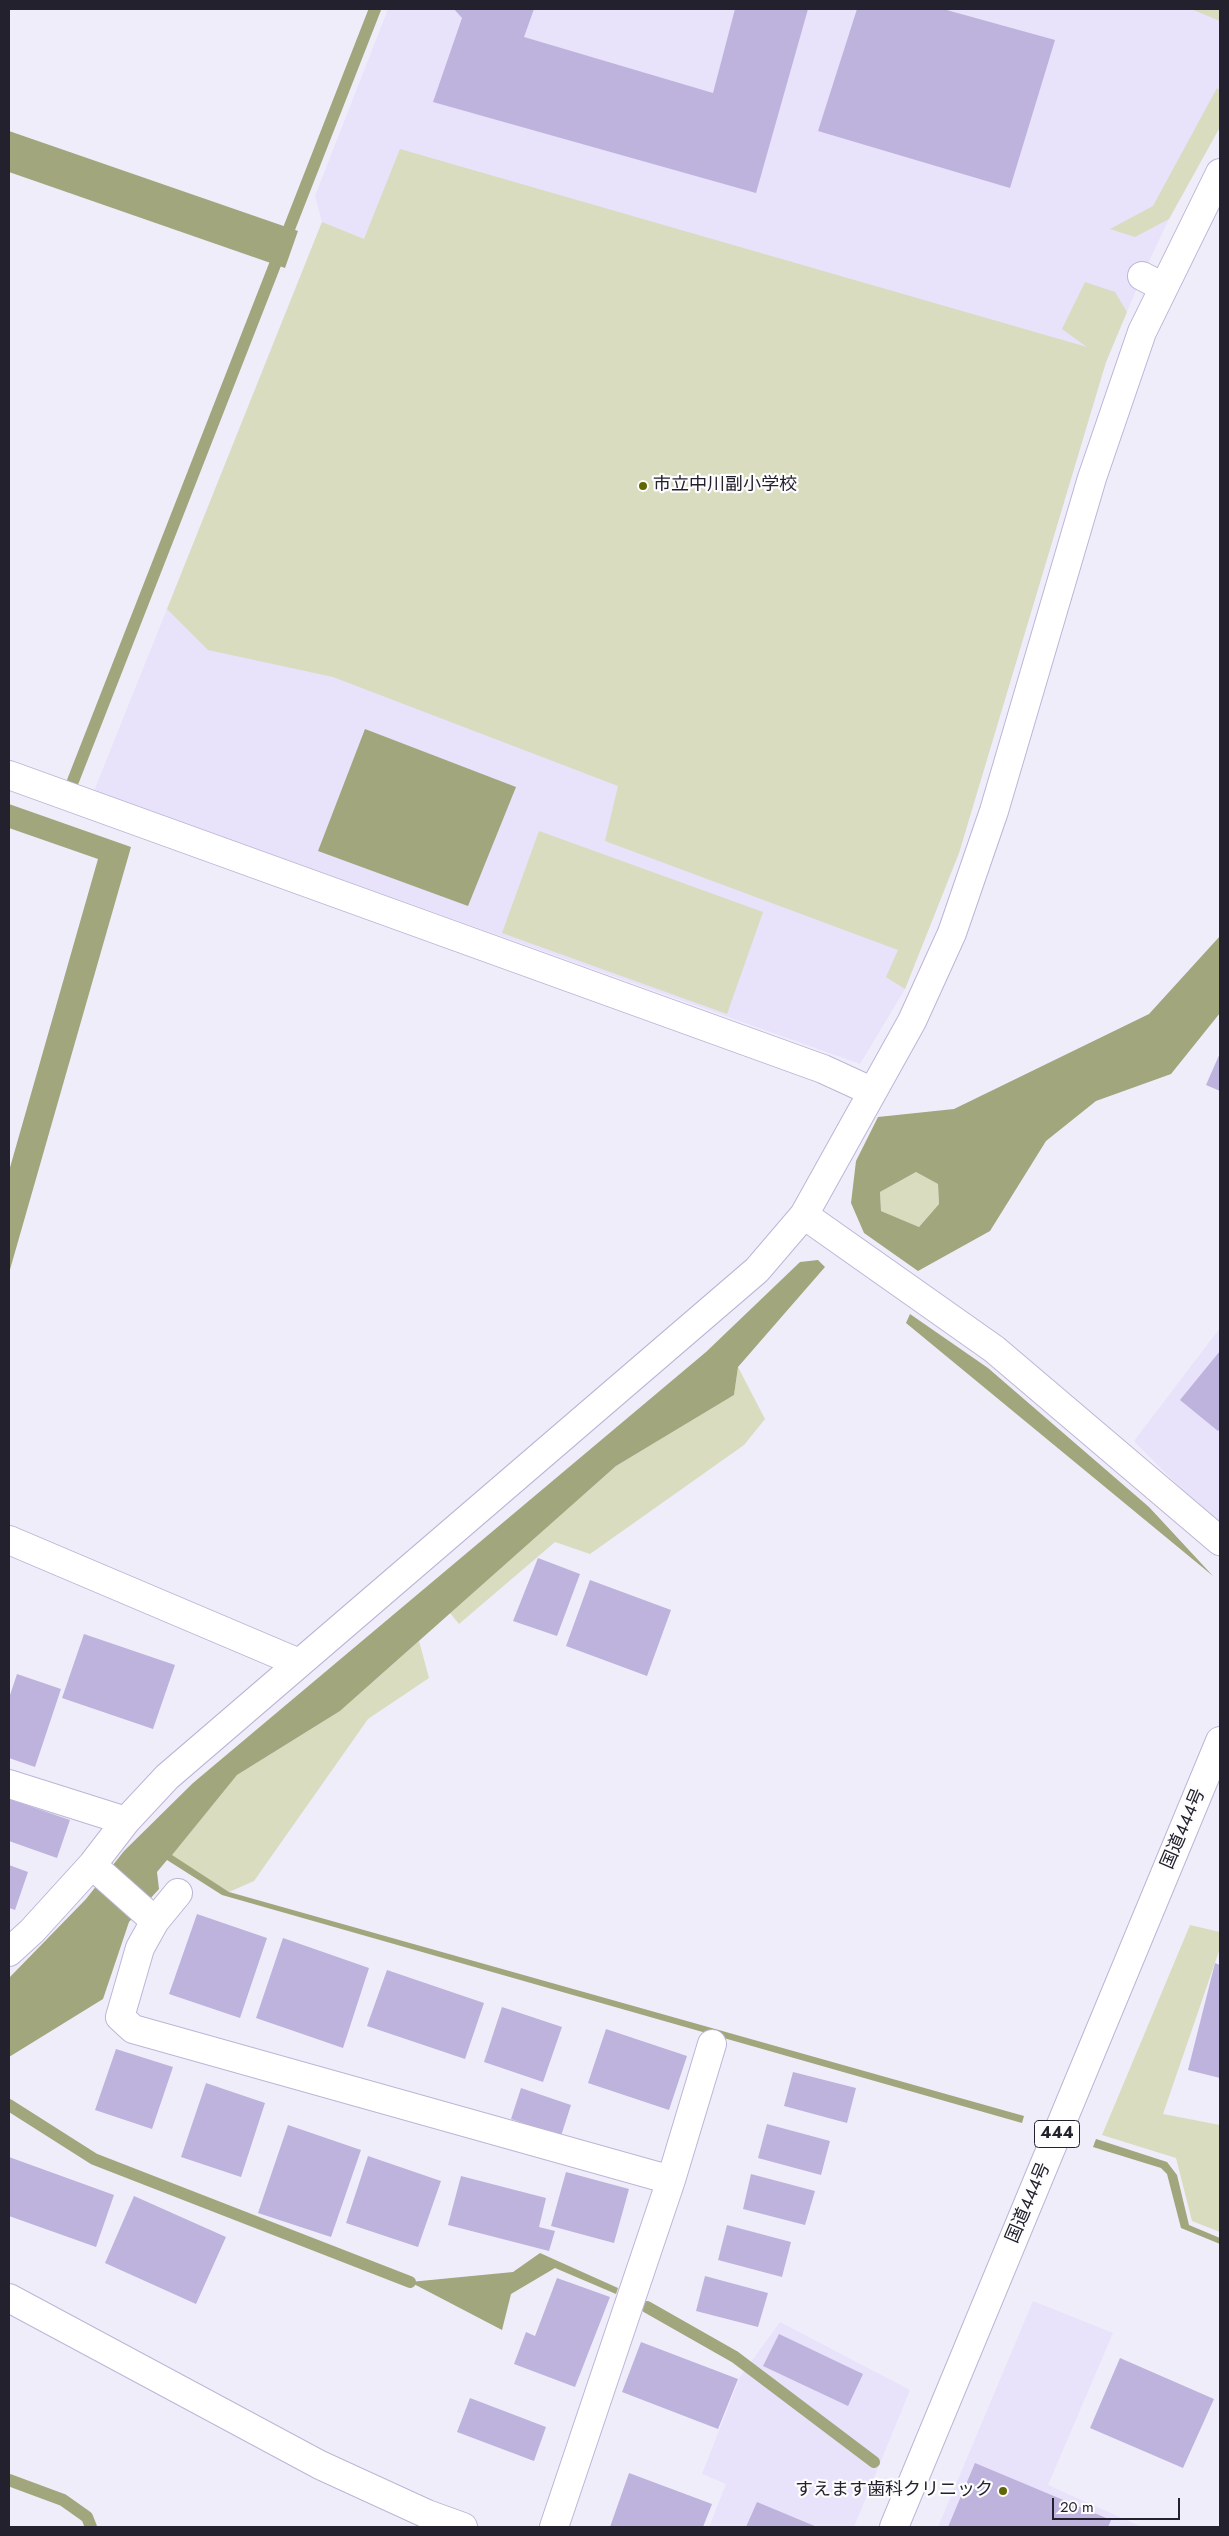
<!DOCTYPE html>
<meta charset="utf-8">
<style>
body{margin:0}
#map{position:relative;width:1229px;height:2536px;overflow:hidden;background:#f0edfb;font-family:Jost,sans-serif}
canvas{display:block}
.frame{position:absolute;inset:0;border:10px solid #24212e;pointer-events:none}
.scale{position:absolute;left:1052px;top:2498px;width:128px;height:22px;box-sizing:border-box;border:2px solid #24212e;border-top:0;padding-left:6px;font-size:15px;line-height:18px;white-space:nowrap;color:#24212e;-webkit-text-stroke:4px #fdfdfd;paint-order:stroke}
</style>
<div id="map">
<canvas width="1229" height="2536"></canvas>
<div class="frame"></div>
<div class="scale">20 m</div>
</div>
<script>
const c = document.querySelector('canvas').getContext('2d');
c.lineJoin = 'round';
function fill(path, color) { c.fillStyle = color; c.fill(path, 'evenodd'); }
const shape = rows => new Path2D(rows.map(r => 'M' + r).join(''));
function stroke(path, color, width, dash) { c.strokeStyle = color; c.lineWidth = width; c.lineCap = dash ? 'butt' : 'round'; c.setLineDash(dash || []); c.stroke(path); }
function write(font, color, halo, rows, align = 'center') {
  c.font = font + ' Jost,"Noto Sans JP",sans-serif'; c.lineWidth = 4.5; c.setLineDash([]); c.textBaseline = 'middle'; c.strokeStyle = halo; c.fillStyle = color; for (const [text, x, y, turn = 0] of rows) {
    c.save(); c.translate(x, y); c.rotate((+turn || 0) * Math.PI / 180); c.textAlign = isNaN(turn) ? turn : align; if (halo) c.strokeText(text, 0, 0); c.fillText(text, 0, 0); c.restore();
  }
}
const built = shape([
 [388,9,1220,9,1220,127,1169,219,1142,276,1106,362,959,853,905,989,860,1064,94,791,322,222,315,196],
 [1220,1328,1220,1522,1194,1502,1134,1441],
 [1033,2301,1113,2333,1048,2485,1142,2527,938,2527],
 [780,2322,910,2390,854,2527,709,2527,726,2484,702,2474,740,2377]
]);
const green = shape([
 [1191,9,1220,9,1220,21],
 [1217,88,1220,91,1220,127,1169,219,1135,237,1110,229,1153,206],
 [400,149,1087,347,1062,329,1085,282,1115,292,1127,312,1106,362,959,853,905,989,886,977,898,950,605,841,618,786,333,677,208,650,167,609,322,222,364,239],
 [539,831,763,912,727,1014,502,933],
 [916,1172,938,1184,939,1204,919,1227,881,1211,880,1192],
 [738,1367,765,1419,744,1445,590,1554,555,1542,459,1624,450,1613,616,1466,734,1395],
 [419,1641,429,1678,368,1719,254,1881,229,1892,171,1855,237,1775,340,1711],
 [1190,1925,1220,1932,1220,1948,1163,2114,1220,2125,1220,2232,1192,2221,1176,2158,1102,2135]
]);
const water = shape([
 [9,131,298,231,285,268,9,172],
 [365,729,516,787,468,906,318,851],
 [9,804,131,847,9,1273,9,1171,98,859,9,828],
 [1220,936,1220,1013,1171,1074,1096,1101,1046,1141,990,1231,918,1271,864,1233,851,1203,856,1161,878,1117,954,1109,1149,1014],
 [916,1172,938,1184,939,1204,919,1227,881,1211,880,1192],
 [818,1260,825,1267,738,1367,734,1395,616,1466,340,1711,237,1775,172,1855,229,1892,1024,2116,1022,2123,222,1895,167,1860,157,1872,159,1889,129,1922,103,1999,9,2057,9,1978,86,1899,124,1851,193,1783,706,1352,800,1262],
 [910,1314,988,1368,1149,1507,1213,1576,906,1323],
 [1096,2139,1167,2162,1177,2175,1189,2225,1220,2238,1220,2244,1181,2228,1167,2174,1161,2168,1093,2147],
 [540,2253,618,2288,616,2294,555,2268,511,2294,502,2330,410,2282,513,2272]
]);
const stream = shape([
 [73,781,375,9],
 [9,2105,94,2159,410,2282],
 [647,2307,735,2357,874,2462],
 [9,2480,63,2500,87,2517,91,2527]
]);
const building = shape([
 [454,9,534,9,524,37,713,93,735,9,808,9,756,193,433,102,462,18],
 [857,9,943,9,1055,40,1010,188,818,131],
 [1220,1053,1220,1091,1206,1085],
 [1220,1351,1220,1428,1218,1431,1180,1400],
 [538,1558,580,1574,557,1636,513,1621],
 [590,1580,671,1610,647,1676,566,1646],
 [84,1634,175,1665,153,1729,62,1698],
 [17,1674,61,1689,35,1767,9,1758,9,1698],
 [9,1799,70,1820,57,1858,9,1841],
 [9,1865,28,1872,15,1910,9,1908],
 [197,1914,267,1938,240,2018,169,1994],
 [283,1938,369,1968,343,2048,256,2018],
 [1215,1963,1220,1965,1220,2078,1188,2070],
 [387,1970,484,2003,465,2059,367,2026],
 [502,2007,562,2027,543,2082,484,2062],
 [606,2029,687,2056,669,2110,588,2083],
 [116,2049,173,2067,152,2129,95,2110],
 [793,2072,856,2088,847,2123,784,2106],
 [206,2083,265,2103,241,2177,181,2157],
 [521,2088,571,2105,561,2136,511,2119],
 [767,2124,830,2141,821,2175,758,2158],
 [288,2125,361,2150,331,2237,258,2213],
 [368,2156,441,2181,418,2247,346,2223],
 [9,2157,114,2195,96,2247,9,2216],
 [566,2172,629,2189,614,2243,551,2226],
 [751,2174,815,2191,805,2225,743,2209],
 [461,2176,546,2198,539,2227,555,2231,549,2251,448,2225],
 [134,2196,226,2237,196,2304,105,2263],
 [727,2225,791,2242,782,2277,718,2260],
 [705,2276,768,2293,758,2327,696,2311],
 [557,2278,610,2297,575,2387,514,2364,526,2332,535,2336],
 [779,2334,863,2374,848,2406,763,2366],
 [641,2342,738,2379,718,2429,622,2392],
 [1120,2358,1214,2399,1183,2468,1090,2428],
 [470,2398,546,2427,534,2461,457,2432],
 [975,2463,1111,2520,1108,2527,948,2527],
 [629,2473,712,2504,703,2527,610,2527],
 [757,2502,817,2527,746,2527]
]);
const minor = shape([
 [1142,276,1163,287],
 [9,775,823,1069,871,1091],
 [804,1215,994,1349,1220,1541],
 [9,1540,299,1663],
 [9,1784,126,1821],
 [92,1865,155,1921],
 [178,1893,155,1921,140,1948,120,2017,133,2029,671,2180],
 [9,1952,32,1931,92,1865,126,1821,167,1777,757,1270,804,1215,912,1021,952,933,994,811,1092,478,1142,332,1220,173],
 [9,2298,320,2465,427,2514,463,2527],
 [554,2527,671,2180,712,2044]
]);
const highway = shape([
 [894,2527,1220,1741]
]);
const markers = [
 [643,486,5,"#616602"],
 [1003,2491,5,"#616602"]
];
const shields = [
 [1057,2134,45]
];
const shieldNames = [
 ["444",1057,2134]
];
const poiNames = [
 ["市立中川副小学校",653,486],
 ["すえます歯科クリニック",993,2491,"right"]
];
const streetNames = [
 ["国道444号",1184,1829,-67],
 ["国道444号",1029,2203,-67]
];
fill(built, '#e8e2fb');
fill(green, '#d9dcbe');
fill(water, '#a1a67c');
stroke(stream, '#a1a67c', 12);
fill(building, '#beb3dc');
stroke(minor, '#bdb5d6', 30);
stroke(highway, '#bdb5d6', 30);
stroke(minor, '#fff', 28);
stroke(highway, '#fff', 28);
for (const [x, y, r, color] of markers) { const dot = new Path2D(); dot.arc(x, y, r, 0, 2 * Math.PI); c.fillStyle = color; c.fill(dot); stroke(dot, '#fdfdfd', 2); }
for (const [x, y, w] of shields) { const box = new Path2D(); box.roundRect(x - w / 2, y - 13.5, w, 27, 4); c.fillStyle = '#fdfdfd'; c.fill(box); stroke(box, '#24212e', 1); }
write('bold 16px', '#24212e', null, shieldNames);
write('18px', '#24212e', '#fdfdfd', poiNames, 'left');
write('18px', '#24212e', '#fdfdfd', streetNames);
</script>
